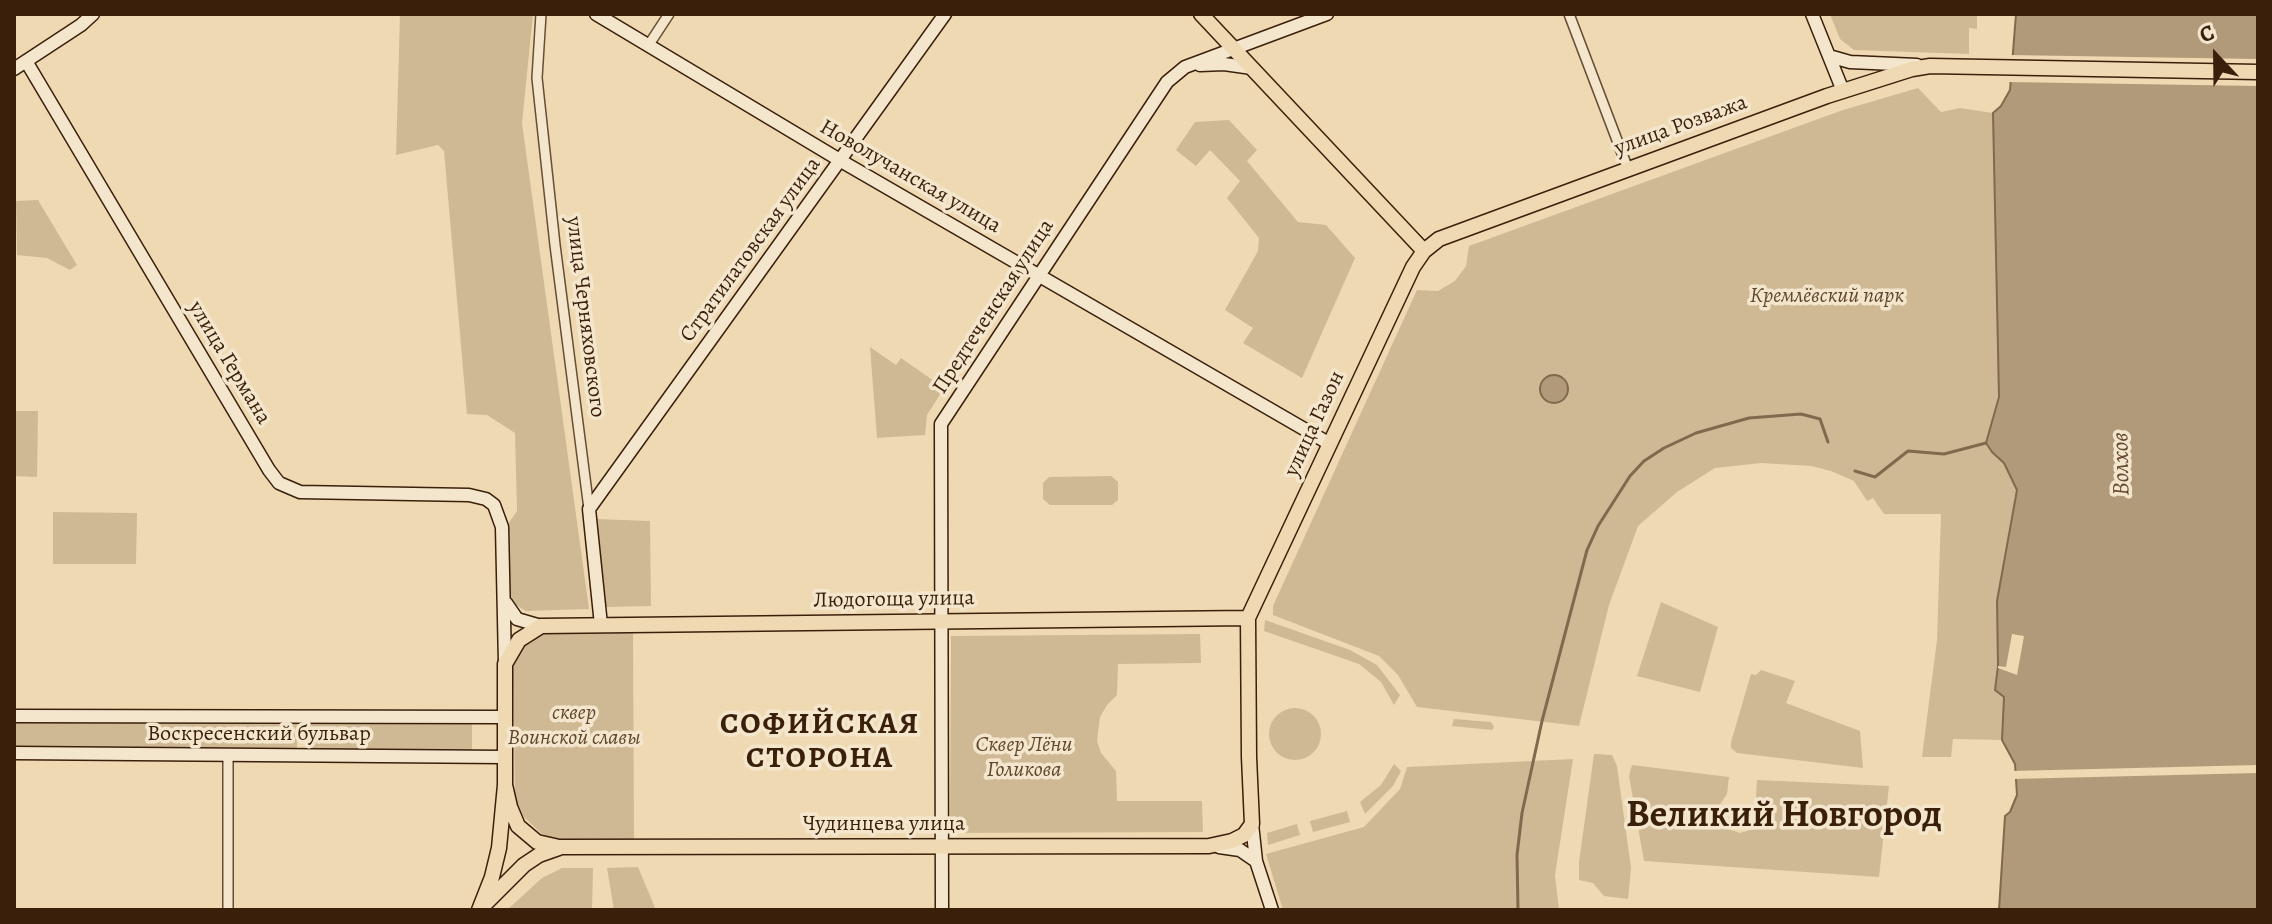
<!DOCTYPE html>
<meta charset="utf-8">
<style>
body{margin:0}
#map{position:relative;width:2272px;height:924px;overflow:hidden;background:#eed9b2;font-family:Alegreya,serif}
canvas{display:block}
.frame{position:absolute;inset:0;border:16px solid #3a1f0a;pointer-events:none}
.north{position:absolute;left:2176px;top:16px;width:80px;height:80px;-webkit-text-stroke:6px #f4e6cd;paint-order:stroke;rotate:338deg;font-size:22px;font-weight:700;line-height:32px;text-align:center;color:#3a1f0a}
.north::after{content:'';display:block;margin:auto;width:28px;height:36px;background:#3a1f0a;clip-path:polygon(50% 0,100% 100%,50% 72%,0 100%)}
</style>
<div id="map">
<canvas width="2272" height="924"></canvas>
<div class="frame"></div>
<div class="north">С</div>
</div>
<script>
const c = document.querySelector('canvas').getContext('2d');
c.lineJoin = 'round';
function fill(path, color) { c.fillStyle = color; c.fill(path, 'evenodd'); }
const shape = rows => new Path2D(rows.map(r => 'M' + r).join(''));
function stroke(path, color, width, dash) { c.strokeStyle = color; c.lineWidth = width; c.lineCap = dash ? 'butt' : 'round'; c.setLineDash(dash || []); c.stroke(path); }
function write(font, color, halo, rows, align = 'center') {
  c.font = font + ' Alegreya,serif'; c.lineWidth = 7; c.setLineDash([]); c.textBaseline = 'middle'; c.strokeStyle = halo; c.fillStyle = color; for (const [text, x, y, turn = 0] of rows) {
    c.save(); c.translate(x, y); c.rotate((+turn || 0) * Math.PI / 180); c.textAlign = isNaN(turn) ? turn : align; if (halo) c.strokeText(text, 0, 0); c.fillText(text, 0, 0); c.restore();
  }
}
const green = shape([
 [400,14,533,14,522,123,589,609,526,611,510,601,507,591,506,527,517,511,515,433,487,415,467,414,444,151,438,145,396,155],
 [1830,14,1977,14,1977,29,1969,28,1969,54,1854,50,1840,39],
 [1918,88,1941,112,1960,108,1993,113,1999,397,1986,443,1992,452,2004,462,2017,490,1997,601,1998,666,1995,690,2004,697,2002,740,1953,739,1951,757,1922,757,1937,640,1941,514,1884,514,1873,498,1867,501,1854,481,1831,471,1811,466,1761,463,1715,468,1677,492,1638,526,1609,605,1579,726,1417,707,1398,675,1379,656,1273,615,1273,606,1417,290,1438,291,1455,281,1466,266,1469,246,1843,110],
 [1229,120,1257,150,1247,161,1298,222,1326,225,1355,258,1302,378,1243,343,1253,328,1225,310,1258,251,1259,238,1227,198,1240,181,1210,150,1196,166,1176,150,1195,122],
 [38,200,77,265,70,270,47,258,17,255,16,201],
 [870,347,896,365,901,358,944,388,927,415,925,435,877,438],
 [14,411,38,411,37,477,14,476],
 [1111,476,1118,482,1118,500,1112,505,1050,505,1043,499,1043,483,1049,477],
 [53,512,137,513,136,564,53,564],
 [596,519,650,521,651,606,605,607],
 [1661,602,1718,627,1700,692,1637,676],
 [1265,620,1350,650,1377,665,1400,695,1394,705,1381,682,1359,664,1264,631],
 [633,629,634,841,556,840,542,834,524,817,515,798,513,663,523,644,545,631],
 [1200,634,1201,663,1118,664,1117,695,1107,705,1100,717,1097,741,1101,753,1116,771,1117,801,1202,801,1203,832,950,833,951,636],
 [1761,670,1795,681,1786,703,1860,731,1863,768,1737,753,1731,748,1731,742,1751,674,1756,675],
 '1269 734a26 26 0 1 1 52 0a26 26 0 1 1-52 0Z',
 [14,719,297,720,297,753,14,750],
 [1454,719,1491,722,1494,727,1492,730,1452,726],
 [310,720,472,722,472,754,310,753],
 [1594,754,1612,755,1617,766,1631,868,1628,899,1604,896,1593,883,1579,880,1579,862],
 [1573,759,1555,875,1559,910,1283,910,1266,854,1364,827,1400,789,1407,767],
 [1394,764,1401,771,1393,786,1365,814,1360,802,1381,785],
 [1632,765,1729,777,1727,794,1719,806,1719,816,1726,828,1740,833,1754,829,1762,817,1761,806,1756,796,1757,780,1889,786,1879,877,1644,861,1629,776],
 [1347,811,1350,822,1313,832,1310,821],
 [1297,824,1300,835,1268,845,1267,833],
 [638,867,656,910,614,910,607,868],
 [562,868,593,868,592,910,507,910,542,878]
]);
const water = shape([
 [2016,14,2258,14,2258,910,1999,910,2005,816,2010,812,2017,795,2015,764,2002,740,2004,697,1995,690,1998,666,1997,601,2017,490,2004,463,1992,452,1986,443,1999,397,1993,113,2001,106,2010,90,2016,14],
 '1540 389a14 14 0 1 1 28 0a14 14 0 1 1-28 0Z'
]);
const pier = shape([
 [2009,55,2258,59,2258,86,2007,82],
 [2012,634,2024,636,2017,675,1998,668,1998,666,2006,667],
 [2258,765,2258,773,2012,779,2011,771]
]);
const stream = shape([
 [1855,471,1875,477,1908,451,1944,454,1986,443],
 [1518,910,1517,855,1522,813,1542,721,1587,550,1598,526,1630,476,1644,461,1664,448,1696,433,1749,418,1801,414,1820,419,1828,442]
]);
const street = shape([
 [541,14,537,78,555,245,589,509],
 [1569,14,1628,169],
 [648,46,669,14],
 [228,910,228,755]
]);
const secondary = shape([
 [596,14,848,165,1330,444],
 [1812,14,1843,91],
 [1829,56,1850,62,1917,65],
 [26,61,269,470,279,483,300,492,469,495,486,499,494,505,502,527,505,664],
 [1200,65,1224,64,1252,68],
 [14,69,81,25,93,14],
 [506,603,517,619,541,626],
 [601,625,589,509,945,14],
 [14,716,504,717],
 [14,753,504,757],
 [1252,824,1256,861,1272,910],
 [1219,847,1240,850,1256,861],
 [942,910,941,424,1167,82,1185,67,1327,14]
]);
const primary = shape([
 [1201,14,1424,251],
 [505,785,510,807,518,826,537,842,559,847,1209,846,1232,841,1244,835,1252,824,1249,757,1248,618,1413,267,1424,251,1439,239,1827,96,1912,69,1930,66,2258,72],
 [485,904,524,865,539,855,559,848],
 [479,910,492,877,499,848,505,785,505,664,519,640,541,626,1248,618]
]);
const streetNames = [
 ["улица Розважа",1681,126,-20],
 ["Новолучанская улица",910,177,30],
 ["Стратилатовская улица",751,250,-54],
 ["Предтеченская улица",994,307,-57],
 ["улица Черняховского",585,317,83],
 ["улица Германа",229,363,59],
 ["улица Газон",1315,424,-65],
 ["Людогоща улица",894,600,-1],
 ["Воскресенский бульвар",259,735],
 ["Чудинцева улица",884,825]
];
const parkNames = [
 ["Кремлёвский парк",1827,297],
 ["сквер",574,714],
 ["Воинской славы",574,739],
 ["Сквер Лёни",1024,746],
 ["Голикова",1024,771]
];
const waterNames = [
 ["Волхов",2122,464,-91]
];
const districtNames = [
 ["СОФИЙСКАЯ",820,726],
 ["СТОРОНА",820,760]
];
const townNames = [
 ["Великий Новгород",1784,817]
];
fill(green, '#cfb995');
fill(water, '#b19a79');
stroke(water, '#81694d', 2);
fill(pier, '#eed9b2');
stroke(stream, '#81694d', 3);
stroke(street, '#674e34', 12);
stroke(secondary, '#3a1f0a', 15);
stroke(primary, '#3a1f0a', 17);
stroke(street, '#f4e6cd', 9);
stroke(secondary, '#f4e6cd', 12);
stroke(primary, '#eed9b2', 14);
write('22px', '#3a1f0a', '#f4e6cd', streetNames);
write('italic 22px', '#5f462d', '#f4e6cd', parkNames);
write('italic 24px', '#644a31', '#f4e6cd', waterNames);
c.letterSpacing = '2px';
write('bold 30px', '#3a1f0a', '#f4e6cd', districtNames);
c.letterSpacing = '0px';
write('bold 38px', '#3a1f0a', '#f4e6cd', townNames);
</script>
